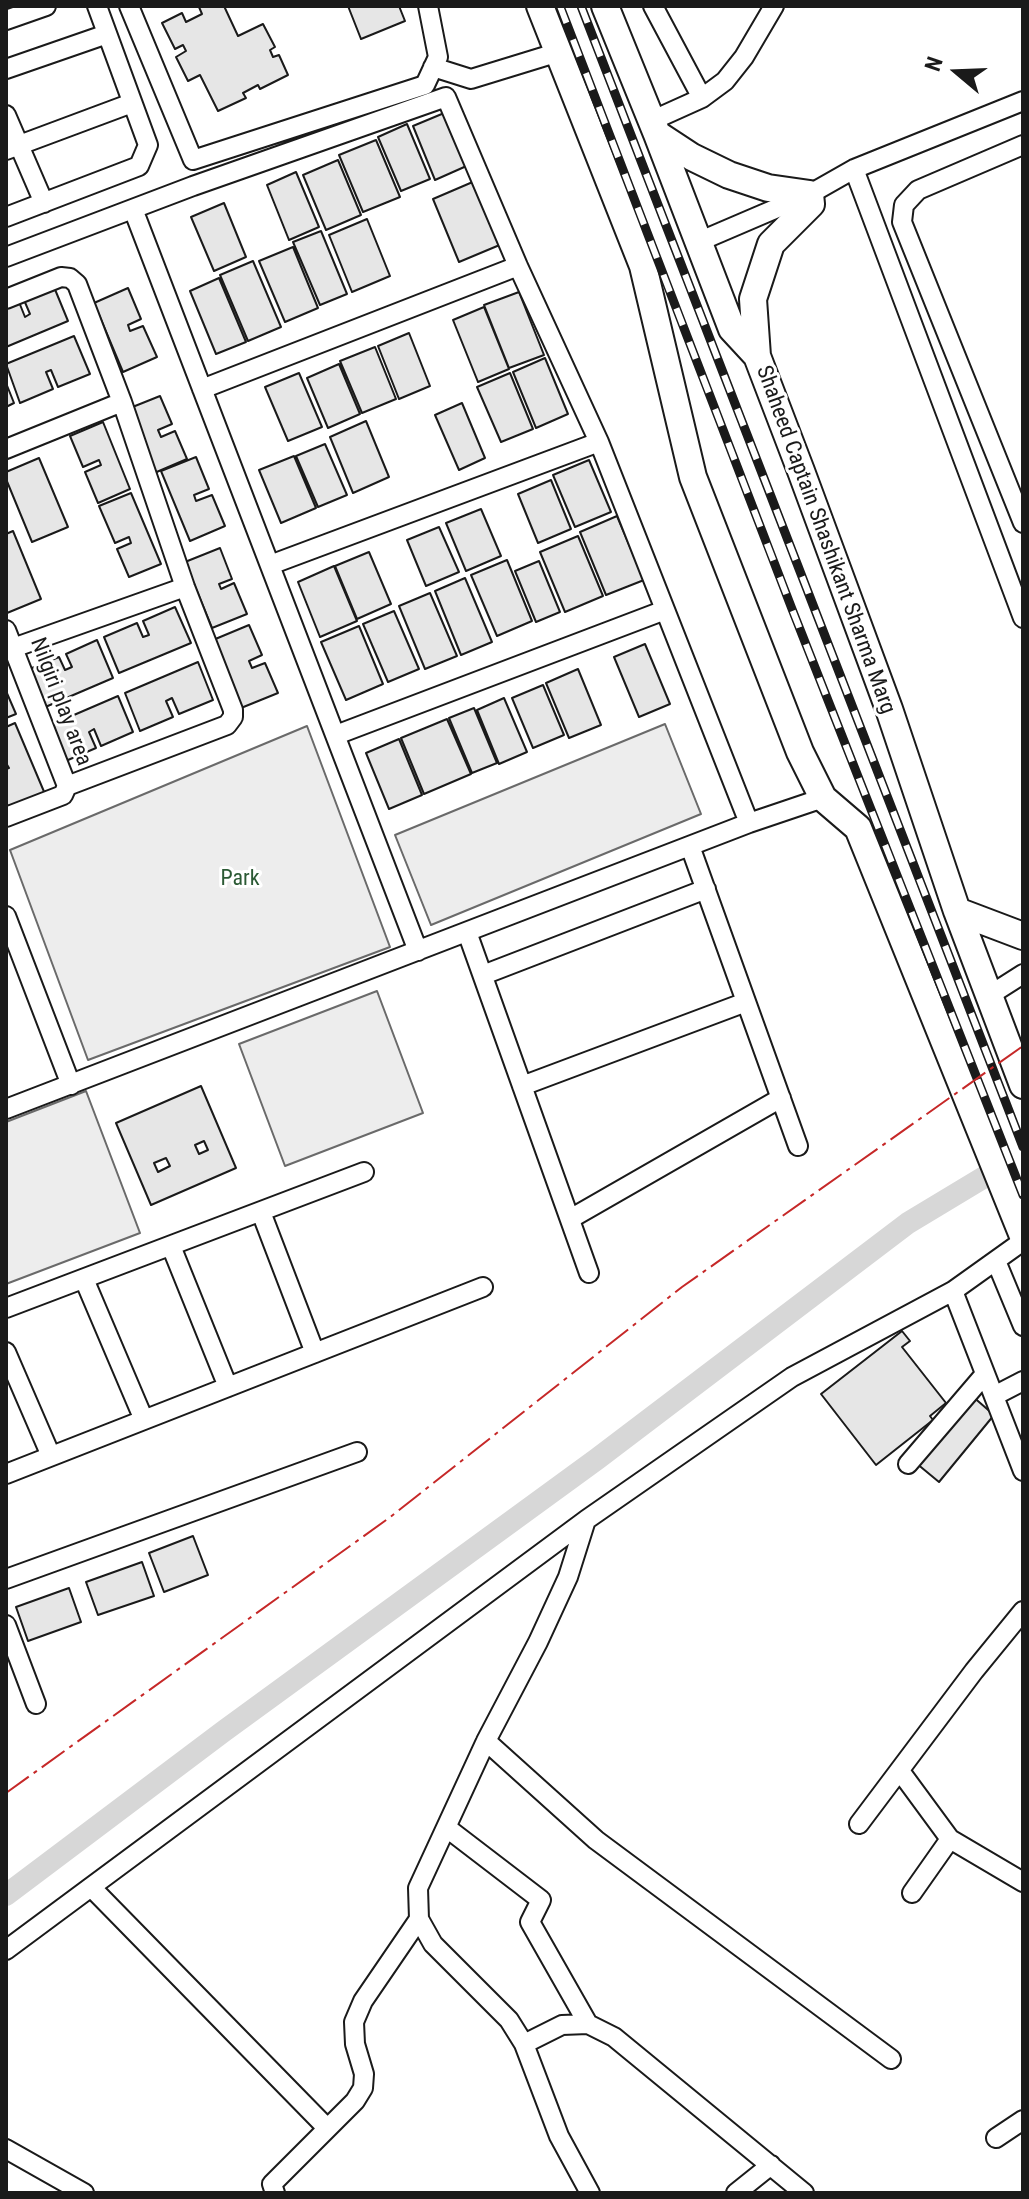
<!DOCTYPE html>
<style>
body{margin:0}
#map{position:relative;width:1029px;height:2199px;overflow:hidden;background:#fff;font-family:"Roboto Condensed",sans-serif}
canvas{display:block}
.frame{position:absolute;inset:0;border:8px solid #1a1a1a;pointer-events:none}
.north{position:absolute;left:917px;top:32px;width:80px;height:80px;-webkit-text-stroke:6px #fff;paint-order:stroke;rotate:289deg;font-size:22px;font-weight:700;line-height:32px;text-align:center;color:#1a1a1a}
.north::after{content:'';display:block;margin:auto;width:28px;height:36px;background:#1a1a1a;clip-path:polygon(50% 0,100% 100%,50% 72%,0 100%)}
</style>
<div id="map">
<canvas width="1029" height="2199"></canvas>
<div class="frame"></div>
<div class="north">N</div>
</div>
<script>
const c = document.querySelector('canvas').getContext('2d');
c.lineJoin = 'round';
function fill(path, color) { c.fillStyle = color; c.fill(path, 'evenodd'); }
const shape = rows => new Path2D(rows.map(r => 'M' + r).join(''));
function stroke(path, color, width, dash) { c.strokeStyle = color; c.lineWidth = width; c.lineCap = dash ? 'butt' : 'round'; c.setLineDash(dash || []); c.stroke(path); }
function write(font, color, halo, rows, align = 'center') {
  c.font = font + ' "Roboto Condensed",sans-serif'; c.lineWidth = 6; c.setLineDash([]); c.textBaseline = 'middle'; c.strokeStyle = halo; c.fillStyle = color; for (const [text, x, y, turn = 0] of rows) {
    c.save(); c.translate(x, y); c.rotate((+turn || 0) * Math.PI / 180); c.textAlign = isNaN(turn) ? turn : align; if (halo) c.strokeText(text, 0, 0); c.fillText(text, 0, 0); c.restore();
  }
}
const green = shape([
 [665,724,701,814,431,925,395,835,665,724],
 [307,726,390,947,88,1060,10,850,307,726],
 [377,991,423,1113,285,1166,239,1044,377,991],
 [86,1091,140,1233,6,1284,6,1122,86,1091]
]);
const canal = shape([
 [6,1895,224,1731,597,1459,908,1223,996,1170]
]);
const building = shape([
 [224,6,238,36,263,24,275,47,270,50,273,57,279,55,288,75,260,89,258,85,243,93,246,98,218,111,200,75,188,81,176,57,186,51,183,45,175,49,162,23,182,13,186,22,202,14,199,7,201,6,224,6],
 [348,6,399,6,405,21,361,39,348,6],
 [449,111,471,164,435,180,413,126,449,111],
 [407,124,430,179,401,191,378,137,407,124],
 [376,140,400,197,363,212,339,155,376,140],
 [338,160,361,215,326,230,303,175,338,160],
 [296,172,319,227,289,240,267,185,296,172],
 [475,181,502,244,459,262,433,199,475,181],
 [224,203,246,257,214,271,191,217,224,203],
 [367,219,390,276,352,292,329,235,367,219],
 [321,231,347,294,320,305,293,242,321,231],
 [293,247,318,308,285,322,259,261,293,247],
 [253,261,281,327,248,341,220,275,253,261],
 [219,278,246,342,216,354,190,291,219,278],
 [54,287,68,321,6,347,6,307,19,302,25,317,30,314,24,300,54,287],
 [128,288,141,319,128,325,130,331,143,326,157,357,123,372,94,303,128,288],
 [519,292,544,355,509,368,484,305,519,292],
 [484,307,509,369,478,382,453,320,484,307],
 [409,333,430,386,399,399,378,346,409,333],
 [74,336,90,374,58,387,51,370,46,372,53,389,20,403,6,364,74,336],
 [375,347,396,399,362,413,340,361,375,347],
 [545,358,568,414,536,428,513,372,545,358],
 [339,364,360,414,328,428,307,378,339,364],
 [299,373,322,427,288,441,265,387,299,373],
 [510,373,533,429,501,442,477,387,510,373],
 [6,383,14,403,6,407,6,383],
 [160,396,172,424,158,430,161,437,175,431,187,459,152,474,125,410,160,396],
 [462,403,485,458,459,470,435,415,462,403],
 [366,421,389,477,353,493,330,437,366,421],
 [103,422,130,489,98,503,85,472,101,465,99,460,83,467,70,436,103,422],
 [325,444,347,495,318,507,296,456,325,444],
 [294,456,316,508,281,523,259,470,294,456],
 [196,457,209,489,194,495,196,501,212,495,225,526,190,541,161,471,196,457],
 [39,458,68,527,32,542,6,479,6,472,39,458],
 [589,460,611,512,575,527,553,475,589,460],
 [551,480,571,529,538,543,518,494,551,480],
 [131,493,161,564,129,577,117,549,131,543,129,537,115,543,99,506,131,493],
 [481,509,501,556,466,571,446,523,481,509],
 [617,516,644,580,606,595,580,532,617,516],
 [439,527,459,572,426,586,407,540,439,527],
 [13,531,41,599,7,613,6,534,13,531],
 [578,536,603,596,565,612,540,552,578,536],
 [220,548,232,579,219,584,221,589,234,583,247,614,212,628,185,562,220,548],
 [369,552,391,604,357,619,335,566,369,552],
 [507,560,532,621,497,636,471,575,507,560],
 [539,561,560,612,536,622,515,571,539,561],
 [334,566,357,621,320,637,298,582,334,566],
 [465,578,492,642,461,655,435,591,465,578],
 [430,593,457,656,425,669,399,606,430,593],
 [175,607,191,643,119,673,104,637,137,623,143,637,149,635,143,621,175,607],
 [394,611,419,669,388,682,363,624,394,611],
 [249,625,262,655,249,661,252,668,265,663,278,693,241,708,213,640,249,625],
 [359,626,383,684,346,700,321,642,359,626],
 [97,640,113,678,43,708,27,670,59,657,65,670,72,667,66,654,97,640],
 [645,644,670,704,639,717,614,657,645,644],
 [198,662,213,700,179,714,172,698,166,701,173,717,140,731,125,693,198,662],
 [578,669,601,725,569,738,546,683,578,669],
 [543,685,564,735,533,748,512,698,543,685],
 [6,691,16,714,6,718,6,691],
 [118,696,133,732,101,746,94,729,89,732,96,748,61,763,46,727,118,696],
 [504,698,527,752,499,764,477,710,504,698],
 [474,708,497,763,472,773,449,718,474,708],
 [447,719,471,774,424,794,401,738,447,719],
 [15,723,45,794,9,809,6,801,6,769,9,768,6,763,6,727,15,723],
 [399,739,422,795,389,809,366,753,399,739],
 [201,1086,236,1168,151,1205,116,1123,201,1086],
 [204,1141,208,1150,199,1154,195,1145,204,1141],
 [166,1158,170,1166,158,1172,154,1163,166,1158],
 [902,1331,910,1341,902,1347,946,1403,930,1416,933,1420,876,1465,821,1394,902,1331],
 [971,1395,994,1415,939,1482,916,1463,971,1395],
 [193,1536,208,1575,164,1592,149,1553,193,1536],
 [142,1562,154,1596,98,1615,86,1582,142,1562],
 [69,1588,81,1622,28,1641,16,1607,69,1588]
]);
const street = shape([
 [129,6,193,160,425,85,438,57,428,6],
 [653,6,702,98],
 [6,20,46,6],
 [433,67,471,79,559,52],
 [6,69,107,34],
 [6,115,44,203],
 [651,121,702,98,725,81,744,57,774,6],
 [1023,145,918,190,904,205,902,222,1023,523],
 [6,150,132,103],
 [854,169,1023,618],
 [133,209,418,951],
 [6,217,139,166,148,145,97,6],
 [698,242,810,194,854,169,1023,101],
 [6,257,193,186,446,97,518,266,599,442,749,823],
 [6,299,61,277,70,278,77,284,122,402,185,587,233,710,233,717,227,725,67,786],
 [202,389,518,266],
 [6,449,122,402],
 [270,565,599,442],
 [6,630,67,786,63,795,6,817],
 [13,648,185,587],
 [336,735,665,610],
 [690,846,798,1146],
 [6,916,71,1085],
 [467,932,589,1273],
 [483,975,706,889],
 [990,995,1023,974],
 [522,1086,746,1002],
 [6,1109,749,823,823,798],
 [261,1212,315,1353],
 [570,1219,781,1098],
 [171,1246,228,1387],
 [996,1261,1023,1326],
 [84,1279,144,1420],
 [953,1291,1023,1471],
 [6,1308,364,1172],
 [6,1352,51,1456],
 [994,1396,1023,1381],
 [908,1464,985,1374],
 [6,1474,483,1287],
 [6,1579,357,1452],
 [6,1625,36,1704],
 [486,1741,596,1840,891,2059],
 [900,1771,950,1839,1023,1882],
 [859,1824,974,1671,1023,1611],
 [447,1828,541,1900,530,1922,588,2024],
 [91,1887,327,2128],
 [912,1893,950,1839],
 [6,1950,586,1520],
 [524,2044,562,2025,588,2024,614,2037,804,2193],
 [996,2138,1023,2120],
 [6,2149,84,2193],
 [275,2193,272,2184,355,2101,363,2088,364,2074,355,2044,354,2022,363,2001,419,1919],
 [590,2193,559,2136,524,2044,509,2020,433,1944,419,1919,418,1888,486,1741,538,1642,568,1577,586,1520,792,1377,953,1291,1023,1241],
 [736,2193,771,2165]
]);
const secondary = shape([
 [540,6,643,266,693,477,800,752,823,798,858,828,1023,1236],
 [605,6,657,134,732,329,757,356,801,471,889,709,957,911,1023,1085],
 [657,134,692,157,729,175,768,188,810,194,811,204,771,244,753,299,757,356],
 [957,911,1023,936]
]);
const rail = shape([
 [560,6,792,609,1023,1195],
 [581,6,1023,1147]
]);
const power = shape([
 [6,1793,389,1518,682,1287,1023,1046]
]);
const streetNames = [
 ["Shaheed Captain Shashikant Sharma Marg",825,540,70],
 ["Nilgiri play area",60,702,69]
];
const parkNames = [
 ["Park",240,879]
];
fill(green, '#ededed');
stroke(green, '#6a6a6a', 2);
stroke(canal, '#d7d7d7', 22);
fill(building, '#e6e6e6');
stroke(building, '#1a1a1a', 2);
stroke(street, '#1a1a1a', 22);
stroke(secondary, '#1a1a1a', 30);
stroke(street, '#fff', 18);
stroke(secondary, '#fff', 26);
stroke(rail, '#1a1a1a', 9);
stroke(rail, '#fff', 6, [18]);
stroke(power, '#c62828', 2, [28, 6, 4, 6]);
write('22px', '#1a1a1a', '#fff', streetNames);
write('22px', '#2b5a34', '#fff', parkNames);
</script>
